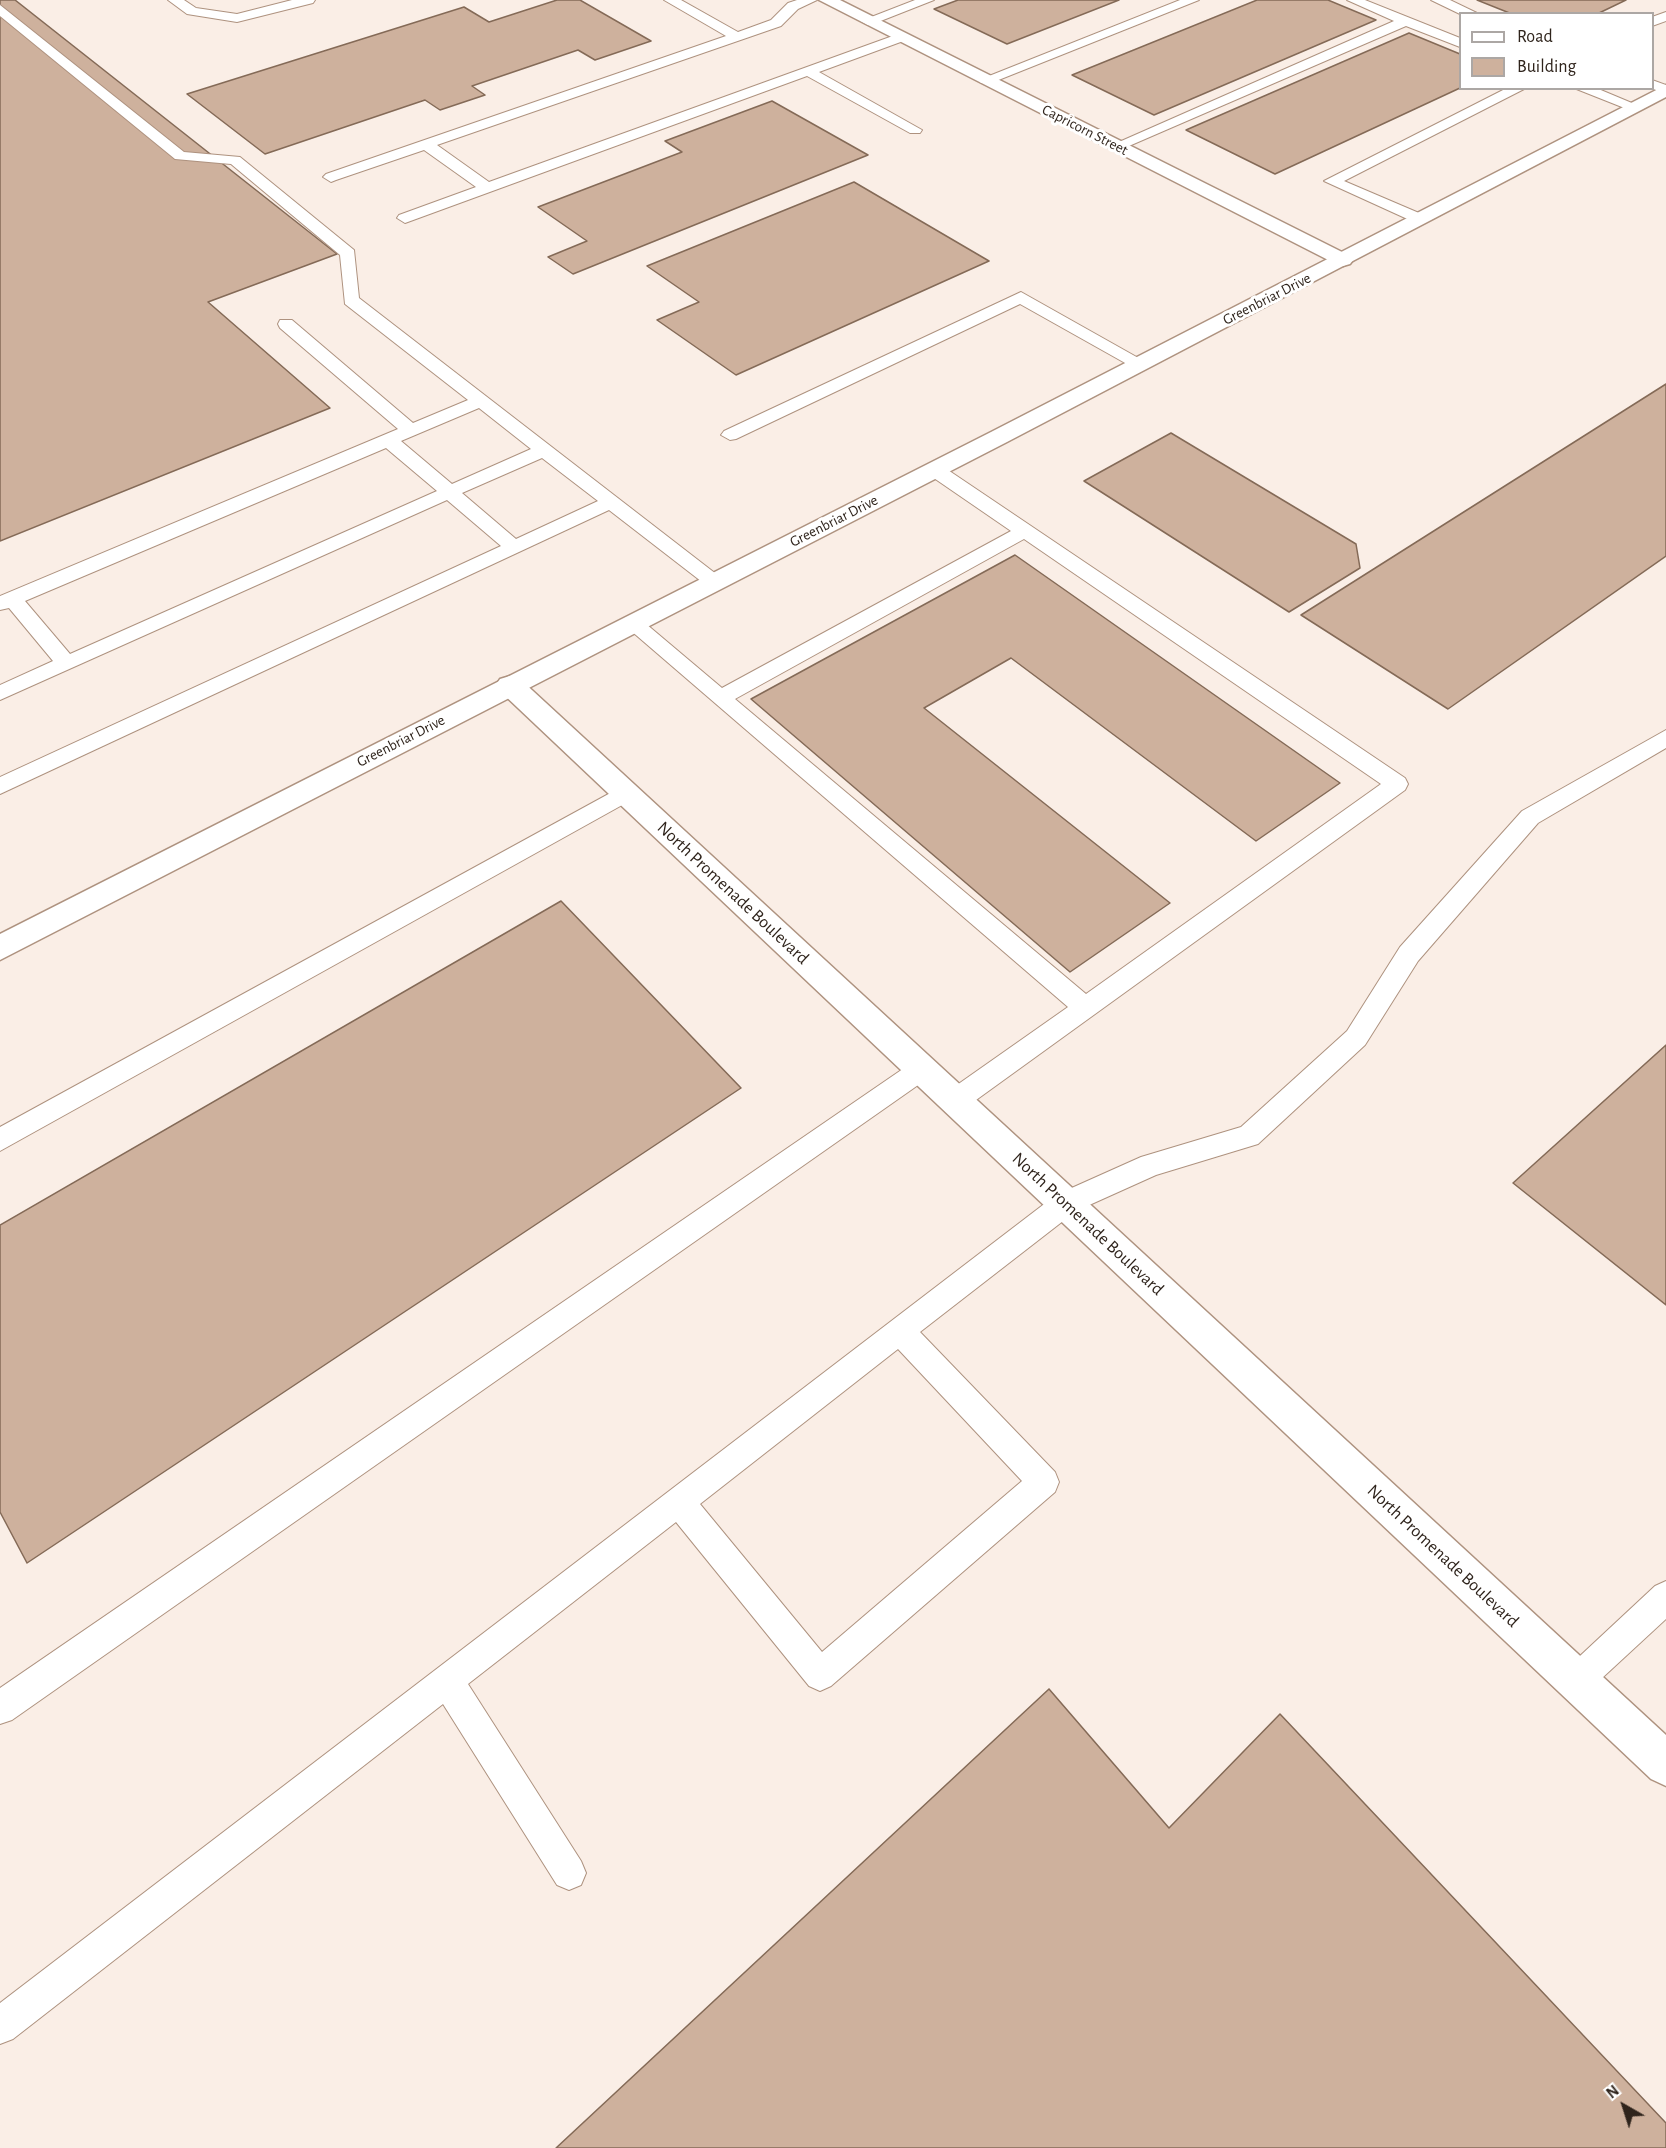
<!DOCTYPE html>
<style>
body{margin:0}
#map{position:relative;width:1666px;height:2148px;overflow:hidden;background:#faeee6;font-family:"Alegreya Sans",sans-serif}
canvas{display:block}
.legend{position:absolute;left:1459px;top:12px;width:195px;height:78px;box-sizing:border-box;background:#fff;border:2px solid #aca7a4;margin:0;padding:8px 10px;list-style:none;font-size:18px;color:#2f241c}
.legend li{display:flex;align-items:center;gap:12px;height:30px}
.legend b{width:30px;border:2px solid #aca7a4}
.north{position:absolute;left:1594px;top:2076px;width:60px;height:60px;-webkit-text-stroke:4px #fff;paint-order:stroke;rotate:321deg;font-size:16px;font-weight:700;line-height:24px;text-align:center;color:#2f241c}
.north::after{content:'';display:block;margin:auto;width:21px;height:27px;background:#2f241c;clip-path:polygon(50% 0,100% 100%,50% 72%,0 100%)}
</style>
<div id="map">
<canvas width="1666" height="2148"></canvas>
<ul class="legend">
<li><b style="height:8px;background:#fff"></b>Road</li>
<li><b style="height:16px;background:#ceb19d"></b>Building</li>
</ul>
<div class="north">N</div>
</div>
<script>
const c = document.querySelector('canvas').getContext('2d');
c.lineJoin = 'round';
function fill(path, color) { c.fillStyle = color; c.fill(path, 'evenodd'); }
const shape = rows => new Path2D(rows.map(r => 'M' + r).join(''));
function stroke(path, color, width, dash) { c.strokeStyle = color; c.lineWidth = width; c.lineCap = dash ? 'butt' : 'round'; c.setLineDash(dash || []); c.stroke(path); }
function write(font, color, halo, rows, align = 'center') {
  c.font = font + ' "Alegreya Sans",sans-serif'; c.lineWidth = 6; c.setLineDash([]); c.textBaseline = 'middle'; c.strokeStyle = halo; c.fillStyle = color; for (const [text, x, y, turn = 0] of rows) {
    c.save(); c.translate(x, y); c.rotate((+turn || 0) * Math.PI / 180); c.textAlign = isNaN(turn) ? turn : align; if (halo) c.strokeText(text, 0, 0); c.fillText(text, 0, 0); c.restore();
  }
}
const building = shape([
 [0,0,15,0,337,254,208,302,330,408,0,541,0,0],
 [557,0,580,0,651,41,595,60,578,50,472,86,485,95,440,110,425,100,265,154,187,94,464,7,489,22,557,0],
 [958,0,1119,0,1007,44,934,9,958,0],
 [1257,0,1328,0,1376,20,1154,115,1072,75,1257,0],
 [1477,0,1626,0,1597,14,1512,14,1477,0],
 [1409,33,1460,54,1460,88,1275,174,1186,130,1409,33],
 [772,101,868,155,573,274,548,257,587,241,538,207,682,152,665,141,772,101],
 [854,182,989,261,736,375,657,320,699,302,647,266,854,182],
 [1666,384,1666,556,1448,709,1301,615,1666,384],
 [1171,433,1356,544,1360,568,1289,612,1084,481,1171,433],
 [1015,555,1340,783,1256,841,1011,658,924,708,1170,903,1070,972,751,699,1015,555],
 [561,901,741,1088,27,1563,0,1512,0,1225,561,901],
 [1666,1045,1666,1305,1513,1183,1666,1045],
 [1049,1689,1169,1828,1280,1714,1666,2123,1666,2148,556,2148,1049,1689]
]);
const lane = shape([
 [168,0,184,0,196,8,237,14,292,0,315,0,313,3,237,22,187,14,168,0],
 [664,0,681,0,738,32,771,20,788,3,797,0,817,0,798,9,781,26,437,145,489,182,901,33,906,34,906,40,819,72,922,130,920,133,910,133,807,76,405,223,397,218,399,215,476,187,424,150,336,180,331,182,323,177,326,174,726,36,664,0],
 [915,0,934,0,873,24,868,25,861,21,915,0],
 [1180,0,1199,0,991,83,981,83,979,80,1180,0],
 [1347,0,1365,0,1460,38,1460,47,1406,26,1122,149,1117,150,1110,146,1394,21,1347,0],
 [1431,0,1450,0,1479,14,1460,14,1431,0],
 [0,5,184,152,240,157,354,250,359,298,720,577,723,581,720,585,706,585,609,510,0,794,0,777,501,546,447,500,0,700,0,685,53,661,9,608,0,610,0,596,398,429,280,328,278,324,280,320,292,320,413,423,468,400,345,304,340,255,231,164,175,159,0,16,0,5],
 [479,408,531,449,452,484,401,441,479,408],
 [386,448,437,491,70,654,25,601,386,448],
 [542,458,598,501,516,539,462,493,542,458],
 [1666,12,1666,21,1652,26,1652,17,1666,12],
 [1652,80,1666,85,1666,94,1651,88,1652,80],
 [1507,88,1526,88,1344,181,1426,216,1428,219,1426,222,1414,222,1324,181,1507,88],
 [1574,88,1596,88,1639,106,1637,109,1627,109,1574,88],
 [1021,292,1149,364,1146,368,1134,368,1020,304,736,439,730,440,721,435,724,431,1021,292],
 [935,464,942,466,1405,778,1408,784,1405,790,965,1108,956,1111,947,1108,943,1100,947,1092,1068,1007,622,623,625,618,632,616,639,618,722,688,1011,531,928,474,926,470,928,466,935,464],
 [1024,539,1381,784,1086,994,735,699,1024,539],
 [1666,730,1666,748,1538,823,1418,961,1365,1045,1258,1144,1156,1175,1076,1211,920,1332,1055,1472,1059,1482,1055,1492,831,1686,820,1691,809,1686,676,1522,468,1684,581,1861,586,1873,581,1885,569,1890,557,1885,443,1704,13,2039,0,2044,0,2003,1056,1195,1141,1157,1241,1127,1347,1031,1400,947,1522,811,1666,730],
 [898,1349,1022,1481,822,1652,700,1504,898,1349],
 [625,785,633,787,636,793,633,799,0,1151,0,1127,625,785],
 [922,1059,931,1062,935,1069,931,1076,12,1720,0,1724,0,1688,913,1062,922,1059],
 [1666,1581,1666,1619,1588,1691,1577,1696,1566,1691,1561,1680,1566,1669,1655,1586,1666,1581]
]);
const street = shape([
 [819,0,840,0,1350,256,1353,260,1350,264,1343,266,1336,264,819,0],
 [510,676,520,679,1666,1735,1666,1786,1651,1779,500,691,496,685,500,679,510,676]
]);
const secondary = shape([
 [1666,85,1666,97,1007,442,0,960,0,934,991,432,1666,85]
]);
const farStreetnames = [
 ["Capricorn Street",1085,130,27],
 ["Greenbriar Drive",1267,299,-27],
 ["Greenbriar Drive",834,521,-27],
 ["Greenbriar Drive",401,741,-27]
];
const streetNames = [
 ["North Promenade Boulevard",733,893,43],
 ["North Promenade Boulevard",1088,1224,43],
 ["North Promenade Boulevard",1443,1556,43]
];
fill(building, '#ceb19d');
stroke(building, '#846a57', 1.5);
stroke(lane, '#ae927f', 2);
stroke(street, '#ae927f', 3);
stroke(secondary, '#ae927f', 3);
fill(lane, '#fff');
fill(street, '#fff');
fill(secondary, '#fff');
write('15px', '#2f241c', '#fff', farStreetnames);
write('18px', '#2f241c', '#fff', streetNames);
</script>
